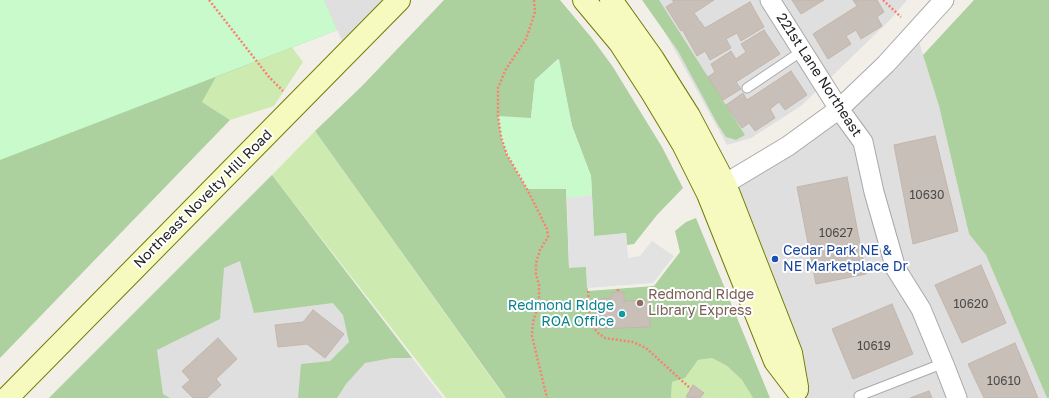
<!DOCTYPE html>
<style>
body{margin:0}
canvas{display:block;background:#f2efe9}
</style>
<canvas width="1049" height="398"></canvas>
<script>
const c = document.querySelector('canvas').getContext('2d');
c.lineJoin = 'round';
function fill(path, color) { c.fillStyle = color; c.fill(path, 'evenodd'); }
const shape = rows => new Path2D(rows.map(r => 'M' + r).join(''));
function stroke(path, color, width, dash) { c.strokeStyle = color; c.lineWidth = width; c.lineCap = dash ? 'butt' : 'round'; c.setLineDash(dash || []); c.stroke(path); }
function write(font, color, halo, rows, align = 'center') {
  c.font = font + ' "Golos Text",sans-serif'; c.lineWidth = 4; c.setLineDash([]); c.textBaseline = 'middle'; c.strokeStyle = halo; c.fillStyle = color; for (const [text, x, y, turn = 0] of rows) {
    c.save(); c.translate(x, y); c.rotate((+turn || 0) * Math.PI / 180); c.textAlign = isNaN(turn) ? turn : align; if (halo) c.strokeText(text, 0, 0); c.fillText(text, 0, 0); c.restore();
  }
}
const residential = shape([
 [324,0,399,0,347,52],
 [647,0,907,0,890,20,801,106,751,138,727,145],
 [916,32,939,106,969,234,986,255,1047,398,800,398,725,184,788,146],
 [272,175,443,398,49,398]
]);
const grass = shape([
 [256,0,303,62,274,106,230,120,202,102],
 [315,131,501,392,506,398,446,398,272,175],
 [712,358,727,366,742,380,753,398,671,398,672,382,685,378,698,360]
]);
const forest = shape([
 [0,0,324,0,337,30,216,77,202,102,230,120,0,358],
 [444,0,560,0,591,37,613,67,662,147,683,188,657,215,634,244,627,245,626,233,594,237,591,176,572,126,558,59,535,80,531,118,501,137,507,155,527,189,566,189,569,267,586,266,588,291,654,286,680,252,675,231,686,222,696,218,770,398,753,398,742,380,727,366,712,358,698,360,685,378,672,382,671,398,506,398,315,131,362,86],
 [642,0,659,0,745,135,736,140,726,137,718,125,678,51],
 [974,0,1049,0,1049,398,1047,398,986,255,969,234,939,106,923,55],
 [272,175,412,358,392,358,365,363,346,384,337,398,298,398,301,364,330,361,349,342,343,315,333,303,254,313,240,261,224,268,220,319,157,350,163,394,170,398,49,398]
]);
const park = shape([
 [0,0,324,0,337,30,0,160],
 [559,59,572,126,591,176,592,195,567,198,566,189,527,189,507,155,501,137,498,116,531,118,535,80]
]);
const parking = shape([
 [592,195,594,236,626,233,628,258,640,256,652,241,674,256,653,283,587,288,586,267,569,268,567,198]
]);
const building = shape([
 [672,0,714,0,694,13,699,20,681,31,666,7,674,2,672,0],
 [792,0,824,0,801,14,792,0],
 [853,0,877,0,884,12,877,17,882,26,861,39,856,30,846,36,851,44,828,59,813,34,857,6,853,0],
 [750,2,764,27,741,41,737,33,726,39,731,48,710,60,705,51,697,56,683,31,700,21,705,28,750,2],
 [764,30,780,54,736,82,741,89,723,100,708,77,715,72,711,64,731,51,736,59,746,52,741,44,764,30],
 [791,71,807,95,785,110,779,102,770,109,775,118,755,131,749,123,742,128,726,105,743,93,747,100,791,71],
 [935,136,958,231,913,244,894,145,935,136],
 [847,177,866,274,816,284,797,187,847,177],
 [981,265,1006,323,962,343,935,285,981,265],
 [618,292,624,292,624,301,649,300,650,327,596,329,595,299,611,298,611,293,618,292],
 [892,304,913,354,853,379,832,329,892,304],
 [313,310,344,334,325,358,307,344,278,347,275,325,303,322,313,310],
 [218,338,237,359,216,379,221,385,207,398,193,398,182,387,190,380,182,371,218,338],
 [1015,343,1038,398,984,398,968,364,1015,343],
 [693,385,704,393,700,398,686,397,693,385],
 [929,391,932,398,910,398,929,391]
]);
const path = shape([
 [209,0,269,77,283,91],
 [534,0,535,12,526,39,506,69,498,88,498,116,501,137,507,155,527,189,547,229,548,237,540,250,536,263,536,274,539,285,539,303,533,322,532,336,547,398],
 [883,0,901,17],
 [618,289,618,292],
 [588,291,590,321,593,327,598,333,605,338,633,342,646,348,691,389]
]);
const lane = shape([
 [747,88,802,51],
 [859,396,944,363]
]);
const street = shape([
 [770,0,839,109,863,142,874,192,896,269,921,309,945,367,957,398],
 [713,191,788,146,839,109,886,64,944,0]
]);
const secondary = shape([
 [584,0,620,43,653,94,683,144,708,194,775,361,797,390],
 [611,0,653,59,689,116,725,184,791,353,797,387],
 [7,398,399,0]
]);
const markers = [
 [775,259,4,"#1a4fb4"],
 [640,303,4,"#8d6e63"],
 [622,314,4,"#0f9aa8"]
];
const numberNames = [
 ["10630",927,195],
 ["10627",836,233],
 ["10620",971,304],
 ["10619",874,346],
 ["10610",1004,381]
];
const streetNames = [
 ["221st Lane Northeast",819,75,57],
 ["Northeast Novelty Hill Road",203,199,-45]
];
const transitNames = [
 ["Cedar Park NE &",783,251],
 ["NE Marketplace Dr",783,267]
];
const educationNames = [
 ["Redmond Ridge",648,295],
 ["Library Express",648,311]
];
const cultureNames = [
 ["Redmond Ridge",614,306],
 ["ROA Office",614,322]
];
fill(residential, '#e0dfdf');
fill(grass, '#cdebb0');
fill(forest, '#add19e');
fill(park, '#c8facc');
fill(parking, '#e2e2e2');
fill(building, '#c7bfb8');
stroke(building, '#c4b6ab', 1);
stroke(lane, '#a9a9a9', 11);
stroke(street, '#a9a9a9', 21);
stroke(secondary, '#707d05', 24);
stroke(path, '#fa8072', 2.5, [2, 2]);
stroke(lane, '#fff', 9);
stroke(street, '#fff', 19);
stroke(secondary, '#f7fabf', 22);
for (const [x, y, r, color] of markers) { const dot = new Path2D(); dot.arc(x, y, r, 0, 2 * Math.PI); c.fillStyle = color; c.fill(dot); stroke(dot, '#fff', 1.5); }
write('12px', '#4b4948', null, numberNames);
write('14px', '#222', '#fff', streetNames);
write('14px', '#164399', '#fff', transitNames, 'left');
write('14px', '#785e54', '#fff', educationNames, 'left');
write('14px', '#0d838f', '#fff', cultureNames, 'right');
</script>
